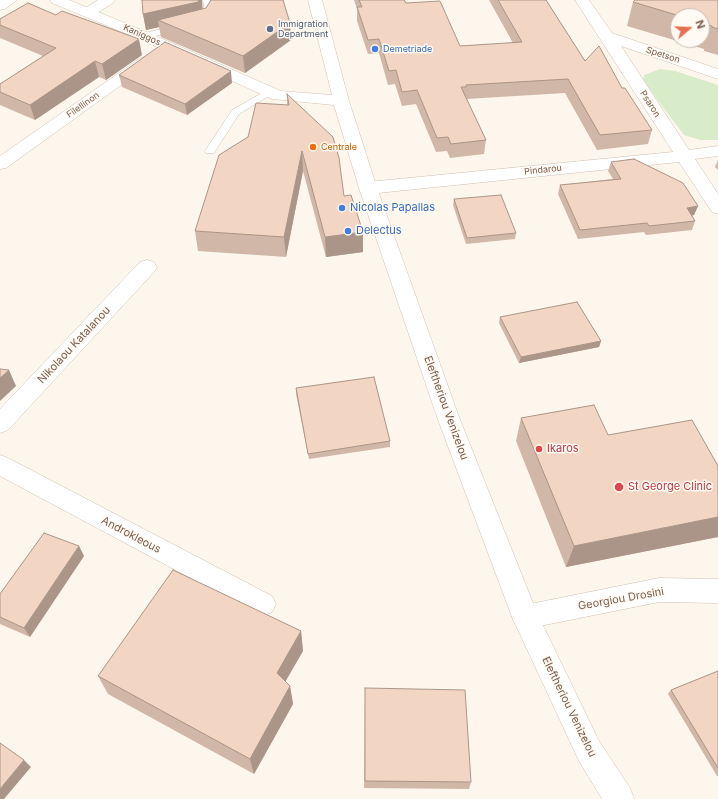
<!DOCTYPE html>
<style>
body{margin:0}
#map{position:relative;width:718px;height:799px;overflow:hidden;background:#fdf6ec;font-family:Inter,sans-serif}
canvas{display:block}
.north{position:absolute;left:670px;top:8px;width:40px;height:40px;box-sizing:border-box;background:#fffaf3;border:1px solid #cabbb1;border-radius:50%;rotate:71deg;font-size:11px;font-weight:700;line-height:16px;text-align:center;color:#7a5c4d}
.north::after{content:'';display:block;margin:auto;width:14px;height:18px;background:#e76f51;clip-path:polygon(50% 0,100% 100%,50% 72%,0 100%)}
</style>
<div id="map">
<canvas width="718" height="799"></canvas>
<div class="north">N</div>
</div>
<script>
const c = document.querySelector('canvas').getContext('2d');
c.lineJoin = 'round';
function fill(path, color) { c.fillStyle = color; c.fill(path, 'evenodd'); }
const shape = rows => new Path2D(rows.map(r => 'M' + r).join(''));
function stroke(path, color, width, dash) { c.strokeStyle = color; c.lineWidth = width; c.lineCap = dash ? 'butt' : 'round'; c.setLineDash(dash || []); c.stroke(path); }
function write(font, color, halo, rows, align = 'center') {
  c.font = font + ' Inter,sans-serif'; c.lineWidth = 3; c.setLineDash([]); c.textBaseline = 'middle'; c.strokeStyle = halo; c.fillStyle = color; for (const [text, x, y, turn = 0] of rows) {
    c.save(); c.translate(x, y); c.rotate((+turn || 0) * Math.PI / 180); c.textAlign = isNaN(turn) ? turn : align; if (halo) c.strokeText(text, 0, 0); c.fillText(text, 0, 0); c.restore();
  }
}
const green = shape([
 [660,69,675,71,718,85,718,140,700,140,684,135,643,81,644,75]
]);
const lane = shape([
 [203,0,211,0,213,14,207,23,204,24,200,21,205,14,203,0],
 [177,25,181,28,180,30,144,39,140,36,141,34,177,25],
 [269,89,272,90,274,92,272,94,239,114,214,153,206,153,205,151,232,110,269,89]
]);
const street = shape([
 [0,0,17,0,5,9,0,10,0,0],
 [98,0,115,0,113,3,94,15,89,16,84,15,82,12,84,9,98,0],
 [575,0,589,0,612,33,718,69,718,79,621,46,689,150,718,146,718,156,695,159,718,194,718,214,712,212,679,162,368,194,362,192,359,188,362,184,368,182,673,152,575,0],
 [144,57,149,59,152,62,149,65,6,168,0,169,0,156,139,59,144,57],
 [147,260,154,262,157,267,154,272,8,430,0,433,0,409,140,262,147,260],
 [0,455,8,458,272,596,276,604,272,612,263,616,254,612,0,476,0,455],
 [659,578,718,579,718,603,659,602,525,629,516,626,512,617,516,608,525,605,659,578]
]);
const secondary = shape([
 [50,0,69,0,149,33,281,91,332,95,308,0,322,0,349,101,377,188,459,417,537,613,599,741,630,788,634,799,602,799,579,761,512,617,437,417,359,188,334,105,272,99,139,39,52,3,50,0]
]);
const wall = shape([
 [354,0,404,0,406,3,460,46,513,43,489,0,546,0,585,61,622,88,652,130,648,144,597,150,565,93,466,99,486,140,484,154,450,158,447,151,436,152,416,104,402,106,395,84,388,85,379,53,368,54,357,21,357,9],
 [718,0,718,55,704,51,704,49,627,26,633,2],
 [678,16,702,16,702,40,678,40],
 [203,9,290,23,291,40,245,73,161,37,159,27,146,30,143,14],
 [0,19,142,55,106,80,99,77,35,120,0,105,0,84,43,56,0,38],
 [119,75,232,83,187,115,122,87],
 [287,94,344,196,363,252,326,257,303,171,286,257,198,251,195,231,248,137,287,105],
 [718,160,718,170,715,167],
 [611,162,698,206,694,215,692,216,695,221,692,230,646,235,644,232,578,239,558,194,560,185,613,179,608,171],
 [454,199,516,233,515,239,466,244,453,205],
 [500,317,601,341,599,347,519,363,499,323],
 [296,388,390,441,390,447,309,459,296,394],
 [521,418,608,435,718,466,718,537,566,567,516,441],
 [79,546,84,556,30,637,0,624,0,594],
 [301,631,303,651,285,681,290,686,293,704,254,774,108,694,98,676],
 [718,671,718,776,717,776,668,694,671,690],
 [365,688,471,782,469,789,364,788]
]);
const shadedWall = shape([
 [199,0,202,0,203,14,158,20,159,27,146,30,143,14],
 [290,23,291,40,245,73,243,56],
 [139,39,142,55,106,80,102,64],
 [95,61,99,77,35,120,30,105],
 [231,71,232,83,187,115,185,104],
 [302,151,303,171,286,257,284,237],
 [698,206,694,215,684,217,687,208],
 [363,232,363,252,326,257,325,237],
 [601,341,599,347,519,363,521,357],
 [9,370,16,386,0,401,0,378],
 [718,517,718,537,566,567,574,546],
 [79,546,84,556,30,637,24,628],
 [301,631,303,651,280,691,277,673],
 [290,686,293,704,254,774,250,759],
 [24,760,31,767,4,799,0,799,0,789]
]);
const building = shape([
 [142,0,199,0,198,2,143,14,142,0],
 [211,0,283,0,290,23,243,56,158,20,206,8,211,0],
 [359,0,404,0,406,3,440,1,460,46,522,42,498,0,546,0,585,61,599,46,622,88,625,88,652,130,600,135,568,79,466,85,466,87,461,87,486,140,451,144,448,137,437,138,417,90,402,92,396,70,389,71,379,39,368,40,357,7,362,7,359,0],
 [635,0,718,0,718,29,712,27,712,26,702,23,702,16,680,16,633,2,635,0],
 [28,3,56,15,62,11,139,39,102,64,95,61,30,105,0,92,0,84,56,48,0,25,0,19,28,3],
 [165,42,231,71,185,104,119,75,165,42],
 [287,94,333,137,339,158,344,196,351,195,363,232,325,237,302,151,284,237,195,231,219,155,248,137,256,103,289,105,287,94],
 [634,159,683,183,698,206,687,208,695,221,649,226,647,223,580,230,560,185,621,179,611,162,634,159],
 [501,195,516,233,467,238,454,199,501,195],
 [577,302,601,341,521,357,500,317,577,302],
 [0,369,9,370,0,378,0,369],
 [374,377,390,441,308,454,296,388,374,377],
 [594,405,608,435,692,420,718,466,718,517,574,546,521,418,594,405],
 [44,533,79,546,24,628,0,617,0,594,44,533],
 [173,570,301,631,277,673,290,686,250,759,98,676,173,570],
 [718,671,718,768,671,690,718,671],
 [365,688,465,690,471,782,365,781,365,688],
 [0,743,24,760,0,789,0,743]
]);
const markers = [
 [270,29,4,"#5c6f8a"],
 [375,49,4,"#3f7fe0"],
 [313,147,4,"#e8710a"],
 [342,208,4,"#3f7fe0"],
 [348,231,4,"#3f7fe0"],
 [539,449,4,"#e0444e"],
 [619,487,5,"#e0444e"]
];
const farServicenames = [
 ["Immigration",278,24],
 ["Department",278,34]
];
const farStreetnames = [
 ["Kaniggos",142,35,24],
 ["Spetson",663,55,18],
 ["Psaron",650,104,57],
 ["Filellinon",83,105,-35],
 ["Pindarou",543,170,-6]
];
const farShopnames = [
 ["Demetriade",383,49]
];
const farFoodnames = [
 ["Centrale",321,147]
];
const shopNames = [
 ["Nicolas Papallas",350,208],
 ["Delectus",356,231]
];
const streetNames = [
 ["Nikolaou Katalanou",74,345,-47],
 ["Eleftheriou Venizelou",446,408,70],
 ["Androkleous",131,535,28],
 ["Georgiou Drosini",621,599,-10],
 ["Eleftheriou Venizelou",569,707,64]
];
const healthNames = [
 ["Ikaros",547,449],
 ["St George Clinic",628,487]
];
fill(green, '#d8ecc9');
stroke(lane, '#d1beb0', 1);
stroke(street, '#d1beb0', 1);
stroke(secondary, '#d6c0b0', 1);
fill(lane, '#fff');
fill(street, '#fff');
fill(secondary, '#fff');
fill(wall, '#d1b7a8');
fill(shadedWall, '#aa9588');
fill(building, '#f3d5c3');
stroke(building, '#aa9588', 1);
for (const [x, y, r, color] of markers) { const dot = new Path2D(); dot.arc(x, y, r, 0, 2 * Math.PI); c.fillStyle = color; c.fill(dot); stroke(dot, '#fffaf3', 1.5); }
write('9px', '#4e5e75', '#fffaf3', farServicenames, 'left');
write('9px', '#7a5c4d', '#fffaf3', farStreetnames);
write('9px', '#366cbe', '#fffaf3', farShopnames, 'left');
write('9px', '#c56008', '#fffaf3', farFoodnames, 'left');
write('11px', '#366cbe', '#fffaf3', shopNames, 'left');
write('11px', '#7a5c4d', '#fffaf3', streetNames);
write('11px', '#be3a42', '#fffaf3', healthNames, 'left');
</script>
